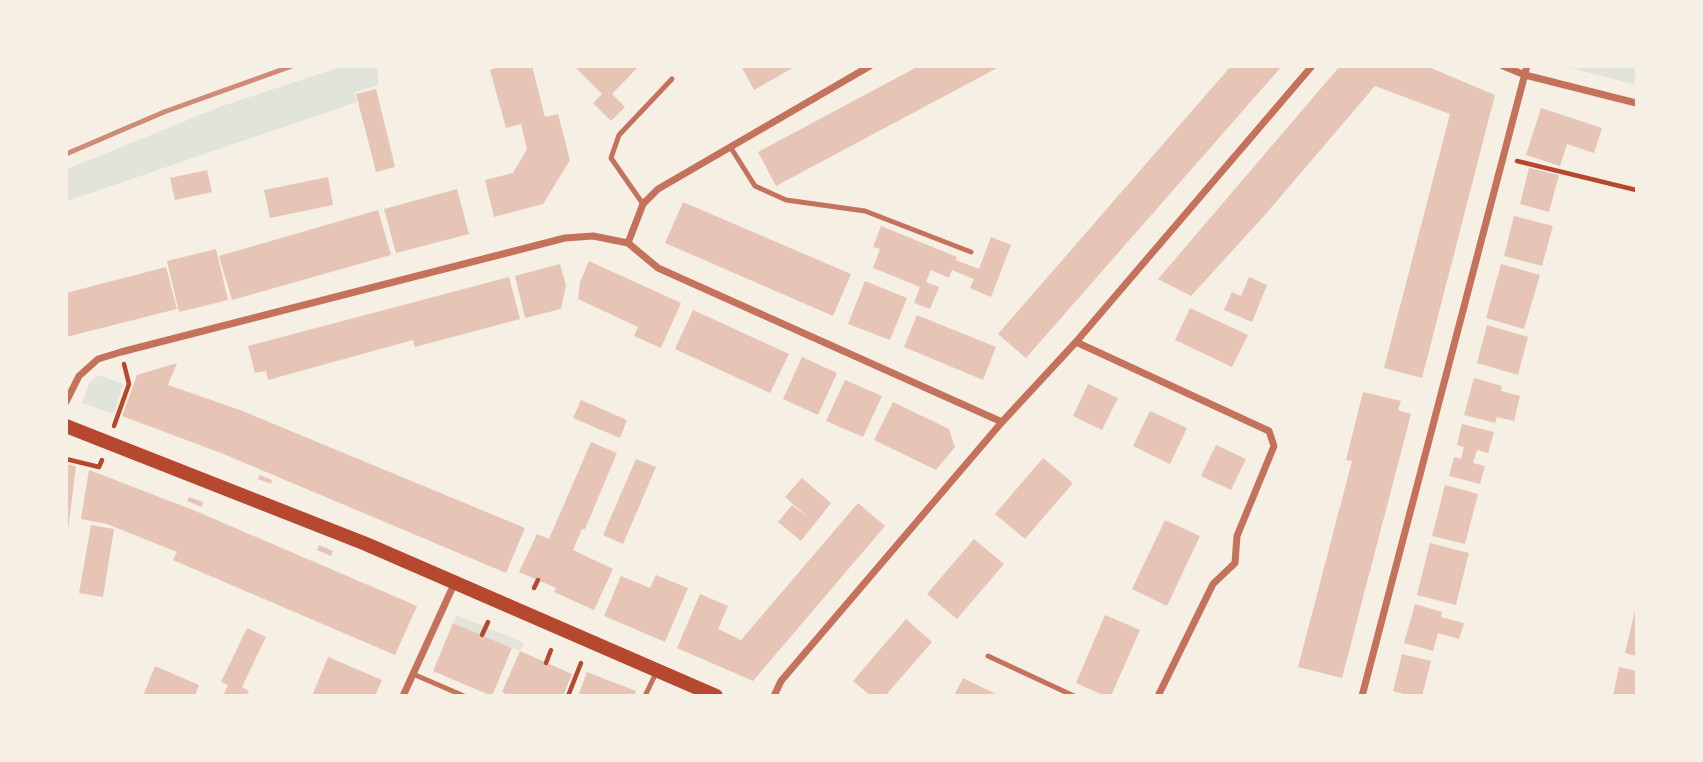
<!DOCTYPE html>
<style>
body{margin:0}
#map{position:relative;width:1703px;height:762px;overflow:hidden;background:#f6efe4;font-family:Commissioner,sans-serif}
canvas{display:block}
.frame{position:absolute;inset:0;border:68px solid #f6efe4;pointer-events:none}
</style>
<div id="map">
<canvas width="1703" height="762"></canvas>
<div class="frame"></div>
</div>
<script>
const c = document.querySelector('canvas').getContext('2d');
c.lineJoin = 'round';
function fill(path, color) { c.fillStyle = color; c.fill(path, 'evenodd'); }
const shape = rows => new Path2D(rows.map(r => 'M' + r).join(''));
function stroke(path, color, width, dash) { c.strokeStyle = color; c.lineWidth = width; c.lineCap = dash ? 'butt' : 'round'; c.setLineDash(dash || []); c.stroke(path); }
const green = shape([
 [340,67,378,67,378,85,354,93,357,102,67,201,67,169,222,106],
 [1567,67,1636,67,1636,85],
 [98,375,123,384,114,414,82,403,89,383],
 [457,615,524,643,520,651,453,623]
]);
const building = shape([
 [502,66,532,66,545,117,558,114,570,160,543,204,494,217,485,180,513,173,527,149,521,124,506,128,490,70],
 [578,66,639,66,612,94,625,107,611,121,593,103,602,94,576,68],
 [741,66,796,66,754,90],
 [919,66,1001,66,776,186,758,152],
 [1231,66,1282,66,1026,358,998,334],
 [1340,66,1426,66,1495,95,1422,378,1384,368,1450,114,1375,86,1264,216,1191,296,1158,279],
 [376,89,395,167,376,172,356,94],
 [1541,108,1602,128,1594,153,1567,144,1560,166,1526,155],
 [1529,168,1559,175,1549,212,1520,204],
 [207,170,212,192,175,200,170,178],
 [328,177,333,205,270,218,264,190],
 [457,189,469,234,396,253,384,209],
 [683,202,851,274,833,316,665,243],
 [378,210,391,255,232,300,219,256],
 [1514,216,1553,226,1542,266,1504,256],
 [881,226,957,257,956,260,979,269,991,237,1011,245,991,297,970,288,974,279,952,270,949,278,931,270,926,282,939,287,930,309,914,303,920,287,873,268,880,249,873,247],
 [216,249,228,300,179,312,167,261],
 [589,261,681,303,661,348,634,336,638,327,578,299,580,282],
 [560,264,566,285,561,309,525,318,515,276],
 [1501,264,1540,275,1524,329,1486,318],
 [166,267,177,309,66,337,66,293],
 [509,277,520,319,415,347,413,340,268,380,266,371,255,373,248,346],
 [1249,277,1267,285,1252,322,1224,310,1232,292,1241,296],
 [865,281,907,298,890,340,848,324],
 [1190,308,1248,335,1232,367,1175,340],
 [693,310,789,354,770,393,675,349],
 [917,315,996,347,983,380,904,347],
 [1487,325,1528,337,1518,375,1477,363],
 [802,357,837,373,818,415,783,399],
 [177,363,168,385,240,410,525,528,506,573,221,453,122,416,137,375],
 [1474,378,1502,386,1501,391,1520,396,1514,421,1497,417,1495,423,1464,415],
 [845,380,882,396,863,437,826,421],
 [1088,384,1118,398,1102,430,1073,416],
 [1363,392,1401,401,1398,410,1411,414,1342,678,1298,667,1352,461,1346,460],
 [581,400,627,420,620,438,573,418],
 [893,402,949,429,955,447,936,470,874,440],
 [1150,411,1187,428,1170,464,1133,446],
 [1462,424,1494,432,1488,453,1477,450,1473,463,1485,466,1480,484,1449,476,1454,457,1461,459,1464,447,1457,445],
 [591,442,617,453,585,529,582,529,573,550,613,569,594,610,554,592,556,588,519,572,537,534,549,539],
 [1216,445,1246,459,1231,490,1201,476],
 [1043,458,1073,483,1025,539,995,514],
 [636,459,656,467,623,544,603,535],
 [66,464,76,466,68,530,66,530],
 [89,470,193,510,417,606,395,655,173,560,177,552,107,524,81,519],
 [260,475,272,480,271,484,258,479],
 [802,478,831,503,801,541,778,522,792,505,809,518,785,497],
 [1445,485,1478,494,1465,544,1432,536],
 [189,497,203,502,202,507,187,501],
 [858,503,885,526,753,681,677,648,700,594,728,606,718,629,741,640],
 [1165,520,1200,536,1167,606,1132,589],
 [91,525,114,529,103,597,79,593],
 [974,539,1004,564,957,619,927,594],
 [1430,543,1469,553,1456,605,1417,595],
 [319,545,333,551,331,556,317,550],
 [656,575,688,588,665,642,604,616,621,576,650,588],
 [1415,604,1442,612,1441,617,1464,623,1459,639,1438,633,1433,651,1404,643],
 [1635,611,1636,611,1636,656,1625,653],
 [1105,615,1140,630,1111,696,1105,696,1076,683],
 [906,619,932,642,885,696,871,696,853,681],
 [453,623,512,648,492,696,433,671],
 [247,628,266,637,242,687,249,691,246,696,223,696,228,685,221,682],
 [520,651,572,674,563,696,510,696,502,692],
 [1402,654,1431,661,1422,696,1410,696,1393,691],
 [328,657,382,680,375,696,312,696],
 [155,666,199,685,195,696,143,696],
 [1619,667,1636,671,1636,696,1613,696],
 [587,672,636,691,634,696,578,696],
 [963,678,1000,696,954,696]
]);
const path = shape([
 [1517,161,1636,190],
 [114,426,129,384,124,364],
 [66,459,99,467,102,460],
 [534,588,538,580],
 [482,635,488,622],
 [546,663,551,650],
 [568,696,581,663]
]);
const service = shape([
 [731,148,755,186,786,200,865,211,971,252],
 [643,204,611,158,619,135,672,79],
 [988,656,1074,696],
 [413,674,464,696],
 [645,696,656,673]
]);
const minor = shape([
 [1503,66,1525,75,1636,103],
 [628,243,658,268,1002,422],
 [1076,342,1269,431,1274,446,1237,536,1235,563,1213,584,1158,696],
 [66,402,79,376,98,359,121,352,565,238,593,236,628,243,643,204,658,189,870,66],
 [403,696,455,582],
 [774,696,781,681,1002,422,1076,342,1312,66],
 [1362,696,1527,66]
]);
const secondary = shape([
 [66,426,366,544,716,696]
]);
const rail = shape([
 [66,154,164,112,292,66]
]);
fill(green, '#e2e4dc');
fill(building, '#e6c5b7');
stroke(path, '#b5482f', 4.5);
stroke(service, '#c5725c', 5);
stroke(minor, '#c5725c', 7);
stroke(secondary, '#b5482f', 14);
stroke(rail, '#cf8b77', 5);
</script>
